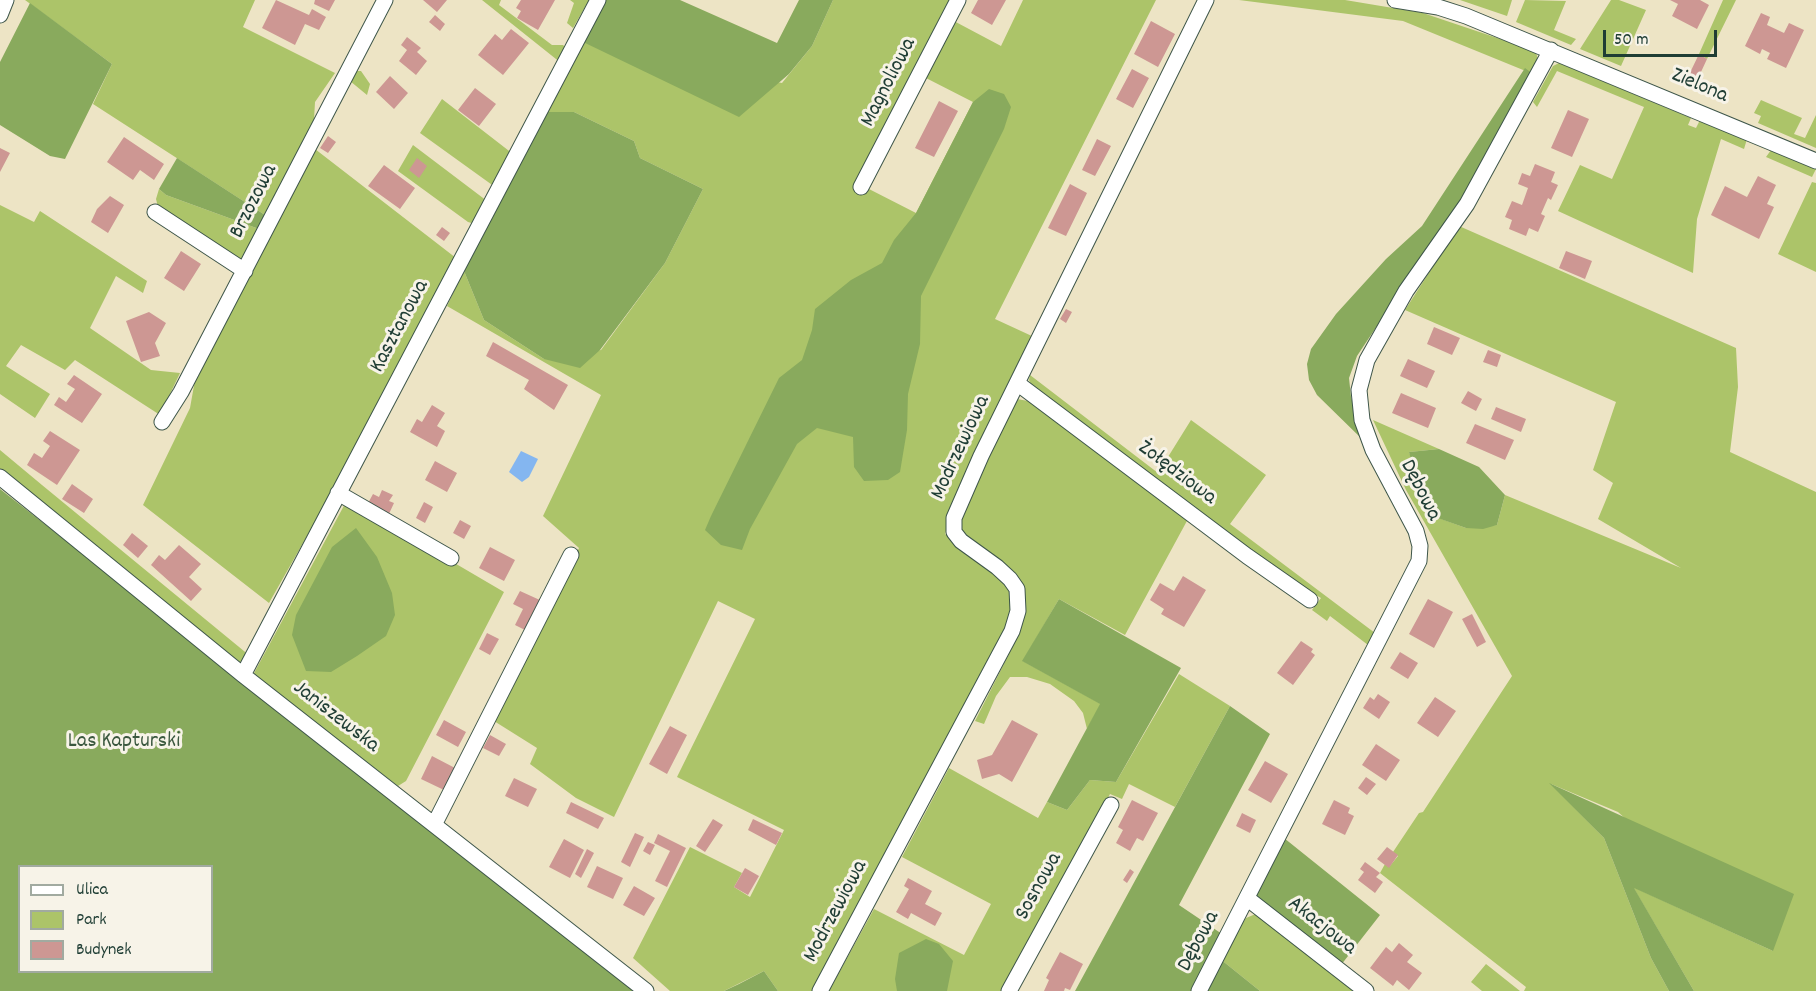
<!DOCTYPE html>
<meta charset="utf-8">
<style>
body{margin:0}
#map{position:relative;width:1816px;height:991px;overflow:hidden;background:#ede4c5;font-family:Dekko,sans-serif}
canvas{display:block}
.legend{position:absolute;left:18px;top:865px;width:195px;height:108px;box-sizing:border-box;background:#f7f3e8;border:2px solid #a1aaa0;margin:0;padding:8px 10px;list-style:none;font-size:18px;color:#1f3d34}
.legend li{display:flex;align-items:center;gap:12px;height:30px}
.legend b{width:30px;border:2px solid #a1aaa0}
.scale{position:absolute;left:1603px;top:30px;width:114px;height:27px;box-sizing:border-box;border:3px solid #1f3d34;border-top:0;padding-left:8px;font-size:18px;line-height:21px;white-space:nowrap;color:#1f3d34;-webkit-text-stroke:4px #f7f3e8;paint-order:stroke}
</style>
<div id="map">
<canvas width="1816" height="991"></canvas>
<ul class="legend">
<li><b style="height:8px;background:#fff"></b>Ulica</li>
<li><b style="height:16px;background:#acc469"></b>Park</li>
<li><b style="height:16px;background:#cd9793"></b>Budynek</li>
</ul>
<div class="scale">50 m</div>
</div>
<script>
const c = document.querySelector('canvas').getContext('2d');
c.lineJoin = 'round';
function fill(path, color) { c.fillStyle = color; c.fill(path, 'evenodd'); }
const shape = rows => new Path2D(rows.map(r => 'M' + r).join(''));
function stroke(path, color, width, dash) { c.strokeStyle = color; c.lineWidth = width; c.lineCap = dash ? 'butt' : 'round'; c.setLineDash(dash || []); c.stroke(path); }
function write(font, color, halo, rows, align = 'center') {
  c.font = font + ' Dekko,sans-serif'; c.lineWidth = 6; c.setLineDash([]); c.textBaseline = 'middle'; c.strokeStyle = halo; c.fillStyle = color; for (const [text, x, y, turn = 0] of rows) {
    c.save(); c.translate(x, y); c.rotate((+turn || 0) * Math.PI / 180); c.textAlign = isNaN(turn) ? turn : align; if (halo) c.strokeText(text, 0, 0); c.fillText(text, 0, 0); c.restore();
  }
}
const green = shape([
 [25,0,255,0,243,27,335,73,315,102,314,120,265,215,93,104,112,64],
 [482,0,501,0,499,5,552,45,563,45,568,50,561,63],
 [570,0,589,0,573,28,567,23,574,3],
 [833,0,952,0,867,188,916,213,973,102,924,77,952,20,1001,46,1023,0,1156,0,995,319,1034,337,951,509,945,535,959,520,1017,399,1028,401,1188,519,1125,635,1059,599,1023,661,1101,704,1087,729,1083,713,1074,701,1050,684,1027,677,1010,677,996,696,984,724,975,721,1009,654,990,660,815,991,778,991,764,971,724,991,670,991,633,958,690,847,742,873,734,887,750,897,784,830,677,777,755,619,718,601,614,817,576,798,530,764,537,748,494,721,579,548,543,516,601,395,447,306,464,271,484,320,544,359,601,350,665,263,703,189,640,158,634,141,574,112,548,112,581,41,782,83,812,46],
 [1239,0,1345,0,1423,13,1524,47,1536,52,1538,60,1533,74,1403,21],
 [1460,0,1512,0,1507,16],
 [1525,0,1566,1,1554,30,1576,39,1571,45,1516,22],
 [1611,0,1619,0,1646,10,1621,66,1580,49],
 [1723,0,1736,0,1707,59,1699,54],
 [1559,63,1691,118,1688,125,1696,128,1700,120,1747,139,1744,149,1721,139,1697,219,1693,273,1558,211,1580,165,1612,179,1644,107,1557,71,1537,107,1533,102,1553,66],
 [355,71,361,71,370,84,367,95,350,81],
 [442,99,513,154,495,187,420,133],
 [1761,100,1802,118,1794,134,1805,138,1816,115,1816,148,1758,123,1761,116,1754,113],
 [413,145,487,201,475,224,468,222,398,171],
 [315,149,456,258,354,453,269,603,143,505,190,408,195,380],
 [1771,150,1816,169,1812,177,1766,157],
 [1812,182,1816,183,1816,272,1778,254],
 [159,189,166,195,259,229,241,259,158,207,156,199],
 [0,205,34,222,40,211,147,281,143,293,116,276,90,328,151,370,180,373,160,415,75,360,65,370,21,345,6,366,50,394,35,418,0,394],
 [1459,226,1736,348,1738,387,1730,452,1816,492,1816,991,1694,991,1633,887,1773,951,1618,812,1551,784,1604,838,1651,958,1669,991,1524,991,1526,987,1380,873,1385,864,1389,867,1398,856,1393,852,1419,813,1423,812,1512,676,1406,490,1373,420,1439,449,1409,452,1433,516,1466,528,1497,525,1505,495,1681,568,1598,519,1613,483,1593,470,1616,402,1405,310],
 [1030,375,1158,473,1191,420,1266,475,1230,524,1375,633,1368,645,1330,616,1327,621,1312,610,1321,598,1273,570,1032,387,1029,380],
 [0,450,42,485,250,656,238,663,0,472],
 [347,500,504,592,406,781,398,786,253,675],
 [1179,674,1230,706,1175,807,1129,784,1122,799,1110,794,1005,991,829,991,874,909,964,955,991,904,902,857,949,768,1038,818,1047,802,1067,810,1090,780,1116,782],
 [1258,913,1355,991,1260,991,1219,958,1246,918],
 [1486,964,1520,991,1482,991,1471,982]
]);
const forest = shape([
 [604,0,680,0,777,43,799,0,833,0,812,46,789,74,739,117,581,41],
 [30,3,112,64,65,159,50,156,0,125,0,62],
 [1525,68,1533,74,1464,195,1357,356,1349,378,1351,397,1364,441,1317,395,1309,380,1307,364,1311,349,1336,314,1386,259,1422,226],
 [989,89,1004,94,1011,107,1004,129,921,296,920,344,908,394,907,430,900,472,888,480,864,481,854,467,853,437,817,428,797,444,750,529,742,550,721,545,705,530,711,516,779,378,802,360,812,330,815,309,851,280,882,263,894,240,916,213,973,102],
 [548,112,574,112,634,141,640,158,703,189,665,263,600,350,580,368,544,359,484,320,464,271],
 [177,158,265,215,259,229,166,195,159,189],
 [1439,449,1479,467,1505,495,1497,525,1483,529,1466,528,1432,516,1419,490,1409,452],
 [0,489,640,991,0,991],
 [20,866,212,866,212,972,20,972],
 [356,528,377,557,392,593,395,615,386,636,357,656,331,672,306,671,292,635,296,615,332,547],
 [1059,599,1181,668,1116,782,1090,780,1067,810,1047,802,1100,704,1022,661],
 [1230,706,1270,734,1179,905,1222,934,1192,991,1075,991],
 [1549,783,1794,894,1773,951,1634,888,1694,991,1669,991,1651,958,1604,838],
 [1284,838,1380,915,1341,965,1254,895],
 [926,939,939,944,953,961,947,991,897,991,895,979,899,953],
 [1219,958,1260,991,1203,991],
 [764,971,778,991,724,991,739,984]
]);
const water = shape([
 [521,451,538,459,529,477,522,482,509,472]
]);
const building = shape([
 [276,0,309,15,312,9,326,17,319,30,305,24,295,45,262,28],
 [315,0,335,0,329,11,314,4],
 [423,0,447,0,437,12],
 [521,0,555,0,538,30,517,18,521,11,516,8],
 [978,0,1006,0,992,25,971,13],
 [1670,0,1700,0,1709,5,1697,29,1672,16,1678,4],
 [1761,13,1770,17,1767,25,1784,33,1789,23,1804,30,1786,68,1767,59,1770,53,1762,49,1760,54,1745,46],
 [435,15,445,24,440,31,429,22],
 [1151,21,1175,34,1158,67,1134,54],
 [511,29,529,43,503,75,478,55,495,34,502,40],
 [407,37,421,48,417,52,427,61,416,75,399,61,407,50,401,45],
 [1699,54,1707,59,1695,85,1686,81],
 [1132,69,1149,78,1133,108,1116,99],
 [390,76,408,93,394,109,376,92],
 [475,88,496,104,479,126,458,110],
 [939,101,958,111,934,157,915,148],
 [1568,110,1589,119,1572,157,1551,148],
 [328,136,336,142,328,153,320,148],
 [124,137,164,164,154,180,140,170,133,180,107,162],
 [1097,139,1111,146,1095,176,1082,170],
 [0,148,10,153,0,172],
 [417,158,427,166,419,178,409,170],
 [1535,164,1555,172,1551,182,1558,185,1551,200,1548,198,1541,214,1545,216,1538,232,1529,228,1526,236,1509,229,1512,220,1505,217,1512,201,1522,205,1528,188,1518,184,1522,173,1530,176],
 [384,165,415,188,400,209,368,186],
 [1758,176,1776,185,1767,204,1774,207,1759,239,1711,215,1725,186,1747,197],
 [1070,184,1087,193,1066,236,1048,228],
 [110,196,124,205,108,233,91,222,97,209],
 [442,227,450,233,444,241,436,235],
 [181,251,201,264,184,291,164,278],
 [1566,251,1592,261,1585,279,1559,268],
 [1066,309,1072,312,1066,323,1060,319],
 [149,312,166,323,155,343,160,356,141,362,126,321],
 [1434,327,1460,338,1452,355,1427,344],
 [493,342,568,385,554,410,524,389,529,380,486,356],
 [1488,350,1501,355,1497,367,1483,362],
 [1408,359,1435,371,1427,388,1400,376],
 [74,375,102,394,82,423,54,405,59,397,66,402,75,389,67,384],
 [1468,391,1482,399,1476,411,1461,403],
 [1401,393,1436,408,1428,428,1392,413],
 [432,405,445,413,437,426,445,431,437,447,410,432,417,419,422,422],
 [1496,407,1526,419,1521,432,1491,419],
 [1475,424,1514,440,1505,460,1466,443],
 [50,431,80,450,57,485,27,465,34,453,42,458,50,446,43,441],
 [435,461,457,473,447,492,425,480],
 [72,484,93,499,84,513,62,499],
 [382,490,393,495,389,501,394,503,388,516,367,505,373,494,379,497],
 [424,502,433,507,425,523,416,518],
 [460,520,471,526,464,539,453,533],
 [132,533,148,546,138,558,123,545],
 [179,545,201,564,189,577,202,589,191,601,151,565,159,555,165,560],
 [490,547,515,560,504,581,479,568],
 [1183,576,1206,590,1184,627,1161,614,1164,609,1150,600,1160,583,1174,591],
 [520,591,542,601,527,631,515,625,523,609,513,604],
 [1428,599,1453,612,1434,648,1409,634],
 [1472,614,1486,642,1477,647,1462,619],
 [487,633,499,639,490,655,479,649],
 [1301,641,1313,649,1311,652,1315,655,1293,685,1277,673],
 [1400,652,1418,663,1408,679,1390,668],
 [1378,694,1390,702,1379,719,1363,708,1370,697,1374,700],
 [1435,697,1456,711,1438,737,1417,723],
 [444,720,466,732,458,747,436,735],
 [1012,720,1038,734,1012,782,999,774,982,779,977,760,992,755],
 [670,726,687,735,667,774,649,764],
 [490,735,506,744,499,756,483,748],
 [1376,744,1400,760,1386,781,1362,765],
 [432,756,455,768,444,790,421,779],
 [1265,761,1288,774,1271,803,1248,790],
 [1366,777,1376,784,1367,795,1358,788],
 [514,778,537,789,528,807,505,796],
 [1132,800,1158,813,1143,841,1137,838,1130,851,1116,843,1123,830,1118,827],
 [1334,800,1350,808,1348,813,1354,816,1345,835,1322,824],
 [571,802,604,818,598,829,566,813],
 [1242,813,1256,820,1250,833,1236,826],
 [713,819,723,825,705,852,696,846],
 [753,819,782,833,776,845,748,830],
 [635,833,644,837,630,867,621,862],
 [658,834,686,848,667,887,655,881,670,851,654,843],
 [564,839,584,850,570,878,549,867],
 [648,842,655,845,650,855,643,851],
 [1387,847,1398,855,1389,868,1377,859],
 [587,849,594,853,581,878,575,874],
 [1365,862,1380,873,1376,877,1383,882,1375,893,1358,880,1364,872,1360,869],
 [597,866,623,878,613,899,587,887],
 [745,868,759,876,748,895,734,887],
 [1130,869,1134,872,1127,883,1123,880],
 [908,878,932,891,925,904,942,913,935,926,911,913,908,919,896,912,909,889,904,886],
 [634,886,655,898,644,916,623,905],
 [1399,943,1413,955,1407,962,1422,973,1409,990,1397,980,1393,986,1370,968,1386,947,1392,952],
 [1060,952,1083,964,1070,990,1065,988,1064,991,1044,991,1049,980,1046,978]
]);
const minor = shape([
 [1395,0,1438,7,1466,16,1816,161],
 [0,15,6,0],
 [861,187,958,0],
 [155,212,245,271],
 [1017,383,1247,556,1310,600],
 [162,422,181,392,385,0],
 [0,477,243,675,646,991],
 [338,493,451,558],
 [243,675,598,0],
 [435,823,571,555],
 [1248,899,1366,991],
 [820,991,1012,631,1018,611,1017,589,1010,579,997,567,961,541,954,532,954,518,981,456,1206,0],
 [1009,991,1111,805],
 [1199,991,1419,561,1420,546,1416,531,1373,450,1362,420,1359,390,1367,360,1406,291,1467,204,1551,50]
]);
const streetNames = [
 ["Magnoliowa",890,83,-63],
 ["Zielona",1699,87,23],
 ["Brzozowa",255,202,-63],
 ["Kasztanowa",401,327,-62],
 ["Modrzewiowa",962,448,-65],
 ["Żołędziowa",1176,474,37],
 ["Dębowa",1419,491,63],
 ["Janiszewska",335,718,38],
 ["Sosnowa",1040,887,-61],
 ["Modrzewiowa",837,912,-62],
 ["Akacjowa",1321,927,38],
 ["Dębowa",1200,942,-62]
];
const parkNames = [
 ["Las Kapturski",124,743]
];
fill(green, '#acc469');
fill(forest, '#89aa5d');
fill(water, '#84b6f0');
fill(building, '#cd9793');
stroke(minor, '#3e564a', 17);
stroke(minor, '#fff', 15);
write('22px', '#1f3d34', '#f7f3e8', streetNames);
write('22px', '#3b583f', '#f7f3e8', parkNames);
</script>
